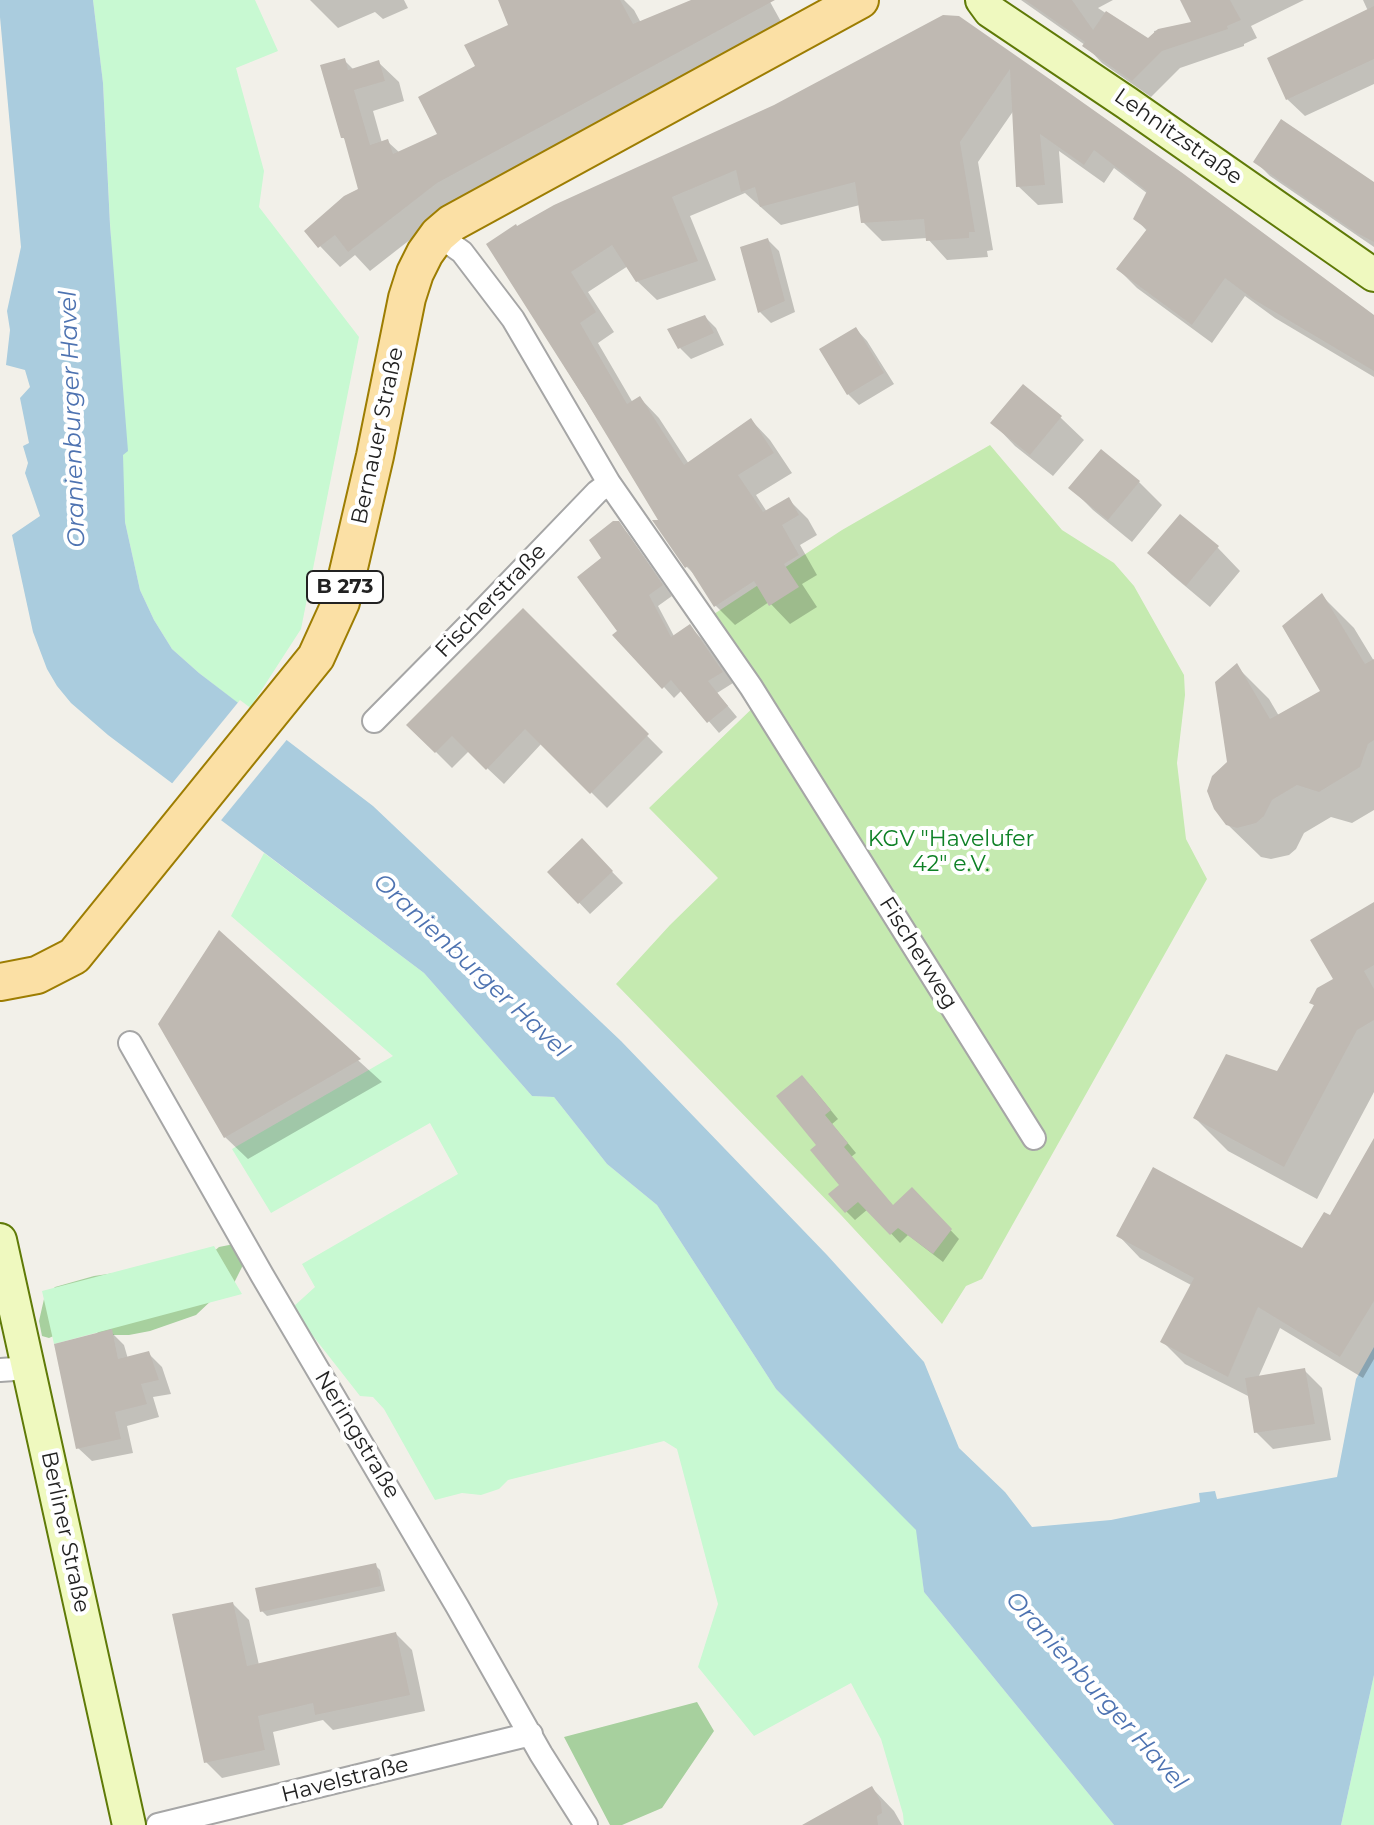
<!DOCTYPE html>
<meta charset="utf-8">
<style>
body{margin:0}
canvas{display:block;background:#f2f0e9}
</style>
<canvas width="1374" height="1825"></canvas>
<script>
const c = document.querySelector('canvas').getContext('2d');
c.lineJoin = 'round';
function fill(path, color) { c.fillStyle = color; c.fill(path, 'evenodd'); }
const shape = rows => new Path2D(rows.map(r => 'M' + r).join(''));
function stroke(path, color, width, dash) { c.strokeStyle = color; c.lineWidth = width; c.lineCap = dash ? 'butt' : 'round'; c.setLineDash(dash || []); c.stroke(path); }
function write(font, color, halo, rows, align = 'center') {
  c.font = font + ' Montserrat,sans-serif'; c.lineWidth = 8; c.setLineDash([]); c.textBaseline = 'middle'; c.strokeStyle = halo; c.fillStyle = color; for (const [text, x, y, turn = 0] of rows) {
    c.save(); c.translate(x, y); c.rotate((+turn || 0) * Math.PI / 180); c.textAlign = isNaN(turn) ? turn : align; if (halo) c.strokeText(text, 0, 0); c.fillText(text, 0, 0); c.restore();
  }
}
const grass = shape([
 [990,445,1062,530,1114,563,1134,586,1184,675,1185,695,1177,763,1186,839,1207,879,982,1279,966,1286,942,1324,841,1215,616,984,670,925,718,878,649,808,765,696,711,616,842,530]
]);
const forest = shape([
 [234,1244,245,1261,232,1287,214,1298,196,1315,150,1331,129,1335,102,1335,93,1330,58,1334,49,1338,42,1336,39,1321,44,1299,55,1287,94,1276,204,1260,219,1247],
 [697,1702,714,1731,662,1808,622,1825,610,1825,564,1737]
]);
const park = shape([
 [93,0,255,0,278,51,236,68,264,171,259,207,359,337,301,629,248,711,199,673,172,649,154,620,140,590,125,522,103,83],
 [264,853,424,973,532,1096,554,1097,607,1164,657,1205,776,1389,917,1530,924,1592,1114,1825,904,1825,903,1814,881,1739,851,1683,754,1736,698,1667,718,1604,677,1449,664,1441,508,1480,499,1489,481,1495,462,1493,435,1500,384,1409,373,1397,360,1396,313,1336,301,1327,293,1307,315,1287,302,1264,458,1174,430,1123,271,1213,232,1149,393,1056,231,916],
 [214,1246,242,1294,54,1344,42,1291],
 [1374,1675,1374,1825,1341,1825]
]);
const water = shape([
 [0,0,93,0,103,83,110,225,128,451,123,455,125,522,140,590,154,620,172,649,199,673,373,806,621,1041,827,1255,924,1362,959,1448,1005,1492,1032,1527,1111,1520,1200,1502,1199,1493,1215,1491,1217,1499,1337,1477,1356,1379,1374,1347,1374,1675,1341,1825,1114,1825,924,1592,916,1530,776,1389,657,1205,607,1164,554,1097,532,1096,424,973,108,735,71,703,57,686,47,669,33,632,12,535,40,516,25,473,28,463,23,446,29,443,20,398,30,387,25,370,6,365,10,330,7,311,21,247,0,17]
]);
const pier = shape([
 [240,700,289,737,218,824,170,786]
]);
const shadow = shape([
 [310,0,404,0,408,8,383,19,375,12,338,28],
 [500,0,624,0,634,10,641,23,695,0,769,0,784,27,457,203,370,271,355,255,340,267,320,246,361,191,347,142,343,137,344,60,354,70,378,62,399,82,404,101,373,111,382,143,388,142,400,153,440,135,477,67,511,26],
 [1021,0,1113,0,1098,8,1157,47,1154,31,1194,23,1182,0,1304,0,1251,26,1257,38,1244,44,1244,46,1180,68,1151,97,1102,63,1085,45],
 [1363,0,1374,0,1374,84,1305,116,1287,99,1368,11],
 [943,17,1374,317,1374,377,1275,318,1245,296,1212,343,1137,288,1118,269,1148,232,1135,218,1148,194,1114,168,1104,183,1059,151,1063,203,1038,205,1018,186,1014,110,978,162,993,250,987,251,988,257,947,260,927,238,882,241,863,222,860,205,781,225,745,193,690,216,716,280,657,300,637,281,628,266,588,292,614,332,598,343,633,403,640,398,659,418,689,464,751,420,770,440,792,473,756,495,767,512,788,499,808,519,817,535,800,545,817,575,802,584,817,607,790,624,769,602,735,625,715,605,698,578,687,567,656,522,662,522,488,244,775,107],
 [1255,161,1374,185,1374,247,1270,176],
 [768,240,779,251,795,312,771,323,760,312,743,248],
 [705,317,716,328,724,345,691,359,680,348],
 [856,329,867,341,894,384,859,405,848,394],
 [1023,386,1061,418,1084,440,1053,476,1015,446,993,423],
 [1101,452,1139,482,1162,505,1132,542,1093,510,1071,488],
 [1180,517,1218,548,1240,571,1210,607,1172,575,1149,553],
 [618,523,629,535,672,596,658,606,675,638,690,627,701,638,733,683,717,693,737,717,719,733,682,690,674,698,664,687,619,632,604,558],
 [1322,596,1354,628,1374,661,1374,810,1352,823,1331,817,1304,833,1296,849,1289,855,1271,859,1261,857,1227,824,1229,763,1236,666,1269,699,1279,716,1322,691],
 [523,610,663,752,607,808,542,743,504,784,469,751,452,768,409,725],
 [582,841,623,883,590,914,550,872],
 [1374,905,1374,1092,1317,1199,1228,1151,1195,1118,1278,1074,1315,1006,1311,1002,1336,979],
 [219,934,382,1082,248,1159,225,1137],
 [811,1086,838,1119,832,1124,856,1153,851,1157,894,1207,912,1190,959,1239,943,1262,908,1235,900,1243,868,1209,855,1220,846,1211,841,1185,819,1145],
 [1374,1142,1374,1359,1363,1378,1280,1328,1258,1378,1304,1370,1322,1388,1331,1440,1273,1449,1256,1432,1250,1397,1185,1364,1163,1342,1193,1286,1140,1258,1118,1235,1303,1251,1331,1218],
 [111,1332,124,1345,128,1359,148,1353,162,1367,171,1394,153,1397,159,1417,127,1426,133,1453,92,1461,78,1448],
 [375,1565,380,1570,385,1591,267,1616,262,1611],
 [233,1604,249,1620,259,1665,396,1634,412,1650,425,1711,333,1730,323,1720,273,1732,280,1765,222,1778,206,1762],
 [872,1788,894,1811,902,1825,806,1825]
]);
const building = shape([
 [498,0,620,0,633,24,691,0,775,0,437,183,348,252,335,235,318,248,304,231,344,196,358,189,344,138,341,138,320,65,345,58,348,70,379,60,385,81,354,90,370,145,388,139,393,154,437,134,418,97,475,66,464,45,508,25],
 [1025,0,1072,0,1093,30,1106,11,1148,38,1158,29,1191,22,1180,0,1230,0,1241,20,1227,26,1228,29,1162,51,1132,81,1082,46,1085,42],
 [1374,6,1374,59,1286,100,1267,58],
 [943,15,959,16,1051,80,1181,172,1374,315,1374,371,1253,299,1225,278,1192,325,1116,269,1147,229,1133,219,1147,191,1094,150,1084,165,1040,134,1045,185,1016,187,1010,69,960,142,975,232,969,232,969,238,926,241,924,219,861,223,855,182,760,207,755,187,741,192,736,170,672,197,698,261,636,282,612,245,571,272,596,312,580,323,627,404,640,396,684,465,751,418,774,453,738,475,763,512,789,497,799,515,782,525,799,555,784,564,799,587,769,606,754,581,714,607,688,566,685,568,652,520,658,520,586,401,486,244,516,224,517,226,554,205,774,105],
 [1281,119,1374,182,1374,242,1357,233,1253,162],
 [768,238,785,301,758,313,740,247],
 [705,315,714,333,678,349,667,329],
 [856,327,884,373,847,395,819,349],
 [1023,384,1062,416,1030,455,990,423],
 [1101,449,1140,481,1108,520,1068,488],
 [1180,514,1219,546,1186,586,1147,553],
 [613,521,619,521,663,585,649,595,671,637,690,624,723,672,708,681,728,706,707,723,671,680,662,689,612,635,617,631,577,577,601,558,589,540],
 [1322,593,1365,664,1374,659,1374,740,1368,744,1360,767,1319,792,1297,785,1272,800,1264,816,1256,823,1237,828,1226,825,1214,809,1207,791,1212,776,1227,762,1215,682,1237,663,1270,719,1320,691,1282,626],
 [523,608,649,734,590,794,525,729,486,770,452,736,435,753,406,725],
 [582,838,613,871,578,904,547,872],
 [1374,902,1374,965,1364,971,1374,989,1374,1020,1357,1030,1284,1167,1193,1118,1226,1054,1277,1071,1314,1005,1309,1003,1317,988,1333,979,1310,940],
 [219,930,361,1059,224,1138,158,1024],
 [802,1075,831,1110,825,1115,848,1143,844,1147,893,1205,912,1187,952,1229,933,1254,898,1228,890,1235,858,1202,845,1213,828,1194,839,1185,810,1150,816,1145,776,1096],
 [1374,1138,1374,1301,1340,1357,1258,1307,1228,1377,1160,1342,1194,1278,1116,1236,1153,1167,1302,1248,1324,1212,1330,1215],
 [112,1329,118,1359,149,1351,159,1380,141,1384,147,1404,115,1412,121,1439,76,1449,54,1344],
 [1305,1368,1315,1424,1254,1433,1245,1378],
 [376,1563,381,1586,260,1612,255,1588],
 [233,1602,247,1666,396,1632,410,1695,315,1715,313,1703,258,1716,265,1750,204,1763,172,1614],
 [872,1786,881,1802,882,1813,877,1816,878,1825,802,1825]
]);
const minor = shape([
 [438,235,462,252,513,319,609,483,751,687,1034,1138],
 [374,721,467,627,597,492,609,483],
 [130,1043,262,1275,457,1606,541,1754,586,1825],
 [0,1370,29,1368],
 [158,1825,531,1734]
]);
const secondary = shape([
 [982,0,990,11,1127,103,1374,275],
 [0,1240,129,1825]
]);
const primary = shape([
 [0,982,37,975,74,956,316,657,341,602,375,456,407,298,415,273,425,253,438,235,452,223,860,0]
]);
const shields = [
 [345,587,76]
];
const shieldNames = [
 ["B 273",345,587]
];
const streetNames = [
 ["Lehnitzstraße",1178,137,35],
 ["Bernauer Straße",378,436,-78],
 ["Fischerstraße",491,601,-46],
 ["Fischerweg",918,953,58],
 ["Neringstraße",357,1435,59],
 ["Berliner Straße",65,1532,78],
 ["Havelstraße",345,1780,-14]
];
const parkNames = [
 ["KGV \"Havelufer",951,840],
 ["42\" e.V.",951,865]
];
const waterNames = [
 ["Oranienburger Havel",73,419,-92],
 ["Oranienburger Havel",471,966,43],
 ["Oranienburger Havel",1096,1691,48]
];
fill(grass, '#c5eab0');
fill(forest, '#a7d09e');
fill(park, '#c8f9d2');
fill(water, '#aaccde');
fill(pier, '#f2f0e9');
fill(shadow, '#0003');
fill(building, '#bfb9b2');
stroke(minor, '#a6a6a6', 26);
stroke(secondary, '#5f7a07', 36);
stroke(primary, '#9d7d02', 40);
stroke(minor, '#fff', 22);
stroke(secondary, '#eff9bf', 32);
stroke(primary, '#fbe0a5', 36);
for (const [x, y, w] of shields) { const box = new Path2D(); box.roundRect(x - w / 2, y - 16, w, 32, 6); c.fillStyle = '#fff'; c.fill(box); stroke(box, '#222', 2); }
write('bold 20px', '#222', null, shieldNames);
write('22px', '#222', '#fff', streetNames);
write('22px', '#0e8126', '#fff', parkNames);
write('italic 24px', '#4e73b1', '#fff', waterNames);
</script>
